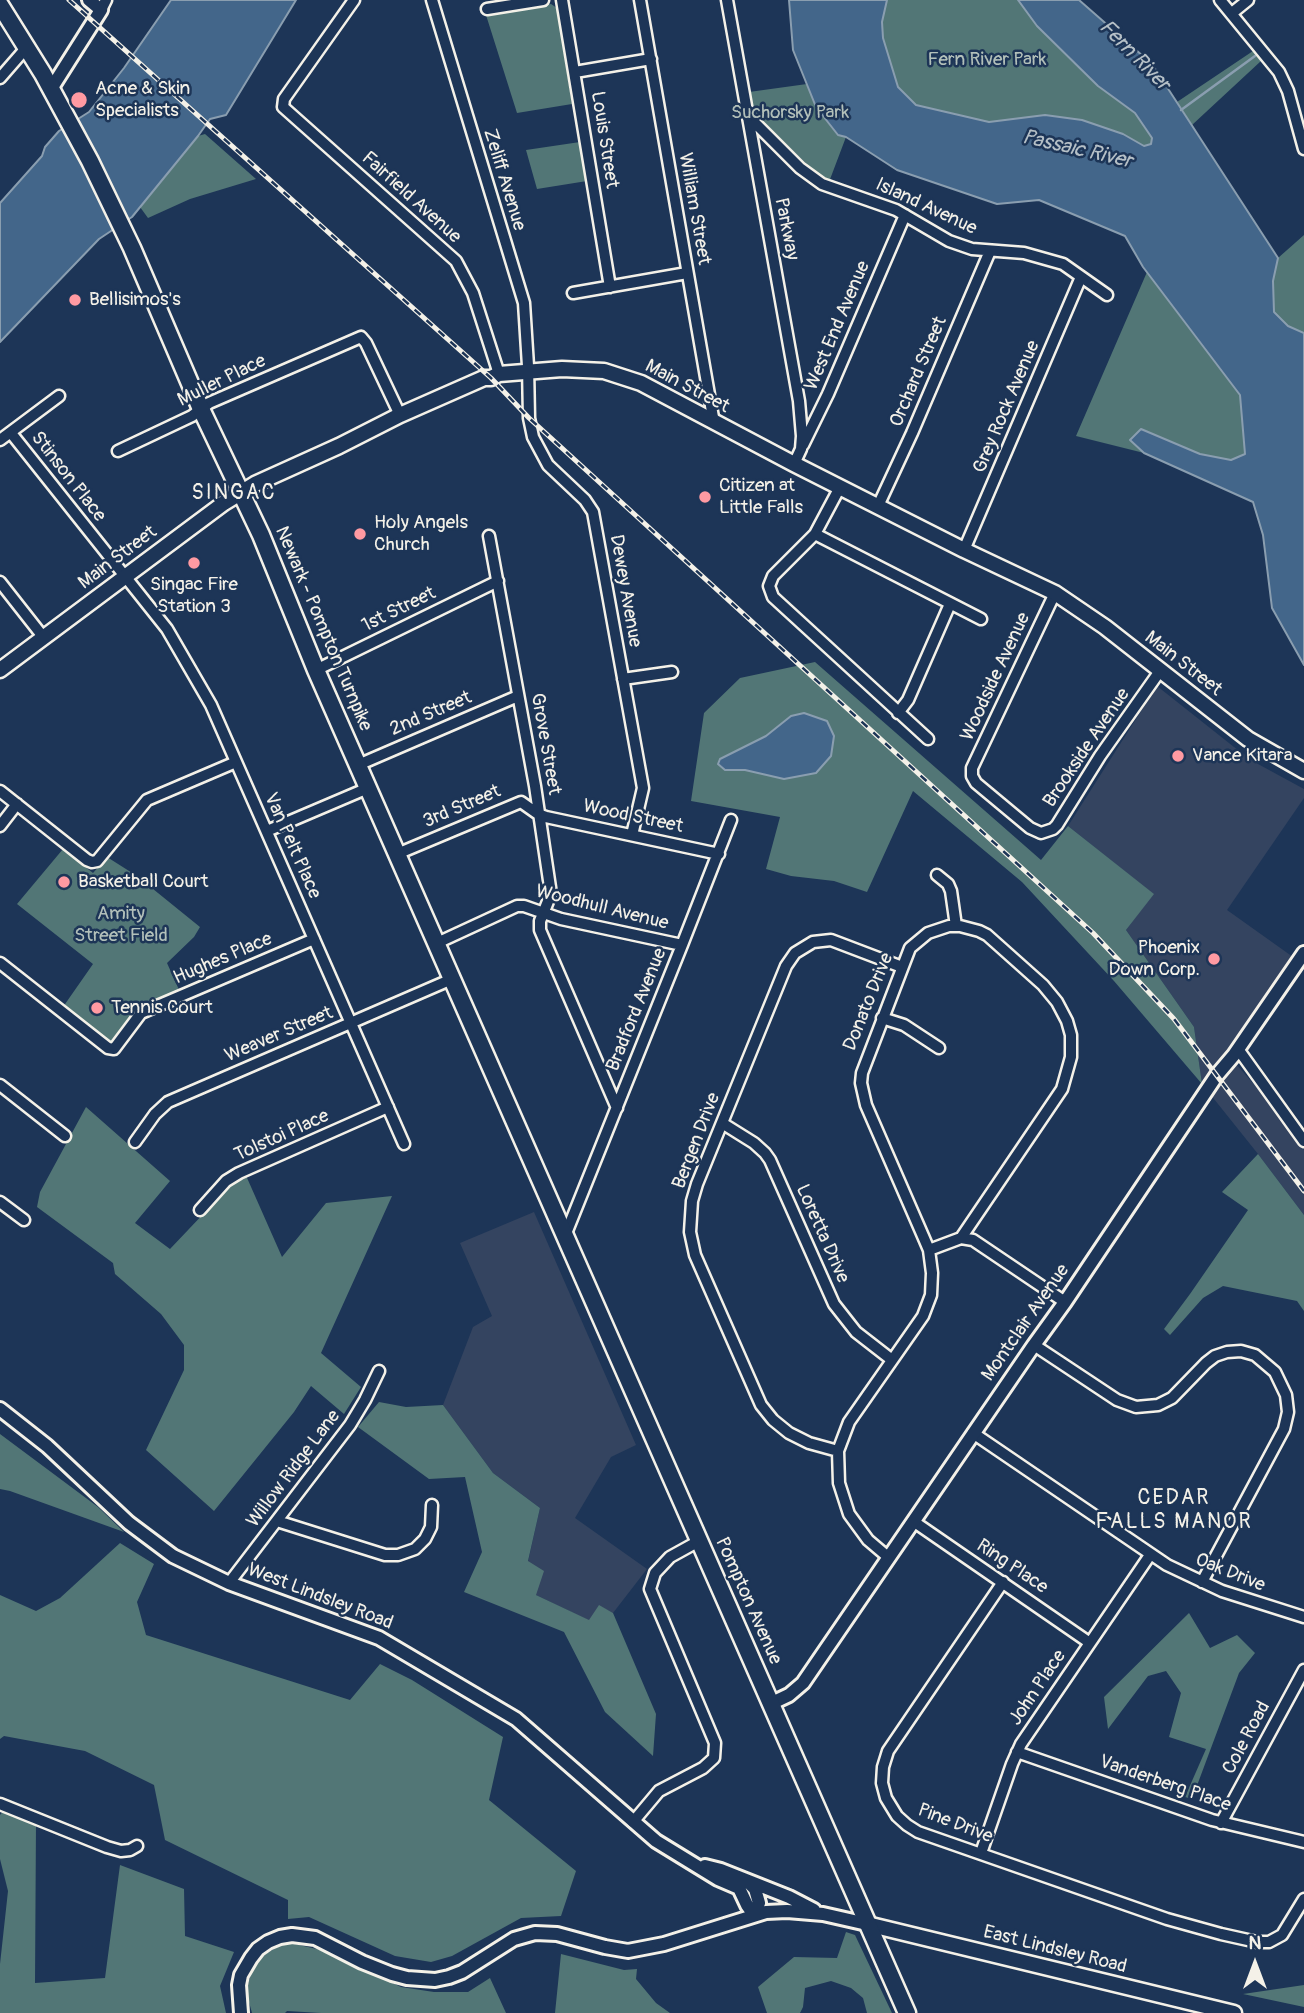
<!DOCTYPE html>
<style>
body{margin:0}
#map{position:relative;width:1304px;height:2013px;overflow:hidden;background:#1d3557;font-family:Pangolin,sans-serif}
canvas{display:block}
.north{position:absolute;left:1220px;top:1929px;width:70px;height:70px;-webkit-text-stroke:5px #1d3557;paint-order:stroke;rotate:0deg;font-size:19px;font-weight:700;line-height:28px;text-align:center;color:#f4f1e8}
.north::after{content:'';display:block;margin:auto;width:24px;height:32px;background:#f4f1e8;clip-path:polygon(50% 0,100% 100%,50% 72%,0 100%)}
</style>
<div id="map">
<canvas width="1304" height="2013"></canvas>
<div class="north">N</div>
</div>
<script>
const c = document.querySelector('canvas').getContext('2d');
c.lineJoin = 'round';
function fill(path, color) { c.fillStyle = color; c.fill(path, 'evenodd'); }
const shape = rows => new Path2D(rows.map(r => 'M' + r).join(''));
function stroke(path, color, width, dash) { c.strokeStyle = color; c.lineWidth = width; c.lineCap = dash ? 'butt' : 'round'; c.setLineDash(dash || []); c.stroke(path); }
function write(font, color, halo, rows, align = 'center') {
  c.font = font + ' Pangolin,sans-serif'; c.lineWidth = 5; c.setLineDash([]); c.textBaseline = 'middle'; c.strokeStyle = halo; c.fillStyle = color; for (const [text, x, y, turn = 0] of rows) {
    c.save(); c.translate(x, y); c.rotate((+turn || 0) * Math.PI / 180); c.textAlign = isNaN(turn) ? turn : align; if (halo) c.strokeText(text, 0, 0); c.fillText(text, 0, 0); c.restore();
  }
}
const built = shape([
 [1157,686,1234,747,1258,764,1304,789,1304,798,1227,910,1293,957,1223,1059,1236,1064,1259,1090,1304,1150,1304,1215,1258,1154,1202,1084,1194,1027,1126,930,1153,894,1068,826],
 [534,1212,636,1445,611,1457,575,1518,647,1569,613,1613,599,1606,590,1621,536,1595,528,1562,540,1508,493,1473,443,1405,473,1327,492,1316,460,1243]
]);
const green = shape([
 [887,0,1018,0,1037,26,1098,86,1135,113,1152,138,1151,144,1144,146,1123,134,1045,115,989,122,915,105,898,87,883,38,882,22],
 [551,4,557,8,572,104,517,113,486,15],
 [1253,51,1261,61,1192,125,1177,102],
 [807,84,816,108,838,135,846,137,829,182,821,178,752,111,749,92],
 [205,134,256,179,190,199,148,218,140,207,198,136],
 [580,142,587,181,537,189,526,150],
 [1304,235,1304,333,1288,326,1274,312,1273,281,1278,258],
 [1147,272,1240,395,1245,454,1231,460,1200,454,1141,429,1130,440,1144,453,1076,436],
 [815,662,1041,860,1068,826,1154,894,1126,930,1194,1027,1202,1084,1114,981,1022,882,913,791,867,892,834,881,791,876,766,869,780,817,691,801,704,713,740,678],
 [63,849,93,873,107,857,137,876,200,927,194,937,167,963,180,992,134,1012,113,1042,108,1042,63,1007,93,964,17,904],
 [86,1107,170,1181,135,1223,170,1249,244,1171,282,1257,326,1203,392,1196,321,1353,361,1387,344,1414,311,1386,294,1412,214,1511,146,1450,184,1370,184,1345,161,1314,115,1274,113,1263,37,1207,40,1192],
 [1258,1154,1304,1215,1304,1311,1297,1301,1223,1286,1203,1298,1170,1335,1164,1329,1190,1294,1248,1210,1222,1192],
 [379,1402,406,1407,443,1405,493,1473,540,1508,528,1561,544,1571,536,1595,589,1620,599,1605,613,1613,656,1714,653,1756,605,1712,564,1632,464,1592,482,1552,465,1477,429,1479,358,1427],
 [0,1434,98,1507,124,1532,10,1491,0,1489],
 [120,1543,154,1564,137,1602,146,1635,350,1700,380,1664,412,1680,503,1737,489,1800,576,1871,561,1916,521,1918,452,1956,431,1962,395,1956,309,1917,288,1919,288,1900,165,1840,154,1785,85,1751,4,1736,0,1739,0,1595,36,1611,60,1598],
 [1189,1613,1210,1648,1237,1635,1255,1653,1239,1673,1192,1799,1185,1797,1206,1749,1169,1737,1181,1693,1166,1671,1148,1676,1108,1729,1104,1697],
 [5,1809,36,1822,35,1983,105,1978,120,1865,184,1889,185,1936,234,1952,220,1986,226,2013,0,2013,0,1964,8,1891,0,1859,0,1815],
 [846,1932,855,1935,892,2013,867,2013,863,1998,851,1988,831,1981,805,1988,803,2007,800,2013,767,2013,758,1987,794,1957,837,1958],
 [286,1942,330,1952,401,1987,434,1992,468,1992,490,1978,506,2013,321,2013,287,2011,285,2013,252,2013,246,1991,255,1960],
 [561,1954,624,1970,637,1969,636,1979,656,2003,670,2013,555,2013],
 [1304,1985,1304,2007,1243,1994]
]);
const water = shape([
 [171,0,296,0,226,115,210,119,198,136,132,217,99,239,0,342,0,203,42,156,45,147,59,131,89,112,124,68,171,0],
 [789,0,887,0,882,22,883,38,898,87,916,105,989,122,1045,115,1082,120,1123,134,1144,146,1151,144,1152,138,1135,113,1098,86,1037,26,1018,0,1079,0,1152,64,1278,258,1273,281,1274,312,1288,326,1304,333,1304,665,1272,608,1263,535,1253,502,1144,453,1130,440,1141,429,1200,454,1231,460,1245,454,1240,395,1143,267,1125,236,1039,200,997,204,897,170,846,137,838,135,816,107,793,50,789,0],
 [804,713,827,721,834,736,831,756,816,773,784,779,745,770,725,770,718,764,720,759,766,736,791,716,804,713]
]);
const stream = shape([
 [1181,110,1255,56]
]);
const minor = shape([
 [354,0,284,99,283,107,456,261,473,293,499,374],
 [432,0,524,303,528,366,529,418,533,437,548,465,585,500,593,512,643,788,632,835],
 [562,0,610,287],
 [640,0,714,423],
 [727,0,799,401,802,436,801,449,794,464],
 [1220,0,1279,72,1288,91,1304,149],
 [487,9,543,0],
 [101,10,106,0],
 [1232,13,1248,0],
 [575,72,651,59],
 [0,78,27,47],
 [747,115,800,168,822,184,896,210,949,241,972,249,1024,253,1063,264,1107,295],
 [573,293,687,273],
 [11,433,167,629,211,705,404,1144],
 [0,440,59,396],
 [803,445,828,394,905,215],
 [118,451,192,416,209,403,361,337,366,343,400,415],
 [840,487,815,534,773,576,769,586,773,597,928,739],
 [878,506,912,433,990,251],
 [815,534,981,619],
 [489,536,535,786,551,894,540,921,540,930,617,1108],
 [964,550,1081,277],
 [0,582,44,638],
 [1055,593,972,768,972,776,976,783,1030,828,1041,833,1053,829,1057,825,1100,756,1160,671],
 [316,670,498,581],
 [623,679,672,672],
 [898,713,908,700,950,604],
 [358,765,518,696],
 [0,791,87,860,92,862,97,861,147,800,236,762],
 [0,826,17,804],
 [267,831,368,788],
 [397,854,521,802,538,814,546,817,719,854],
 [937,875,948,884,951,891,956,926],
 [437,943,517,906,524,906,561,919,682,945],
 [0,963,108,1048,114,1049,141,1013,314,939],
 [882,1018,904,1025,939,1048],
 [1238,1049,1304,1141],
 [0,1085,65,1136],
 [722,1123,754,1143,765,1153,770,1160,834,1304,856,1332,892,1360],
 [135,1142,155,1114,168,1102,452,979],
 [0,1202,24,1220],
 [200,1210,226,1181,239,1173,388,1107],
 [565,1236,682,945,731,820],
 [961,1238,973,1240,1065,1302],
 [1034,1345,1117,1400,1136,1407,1158,1405,1172,1398,1206,1363,1215,1356,1227,1352,1241,1351,1255,1355,1275,1372,1286,1395,1288,1412,1284,1429,1202,1582],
 [973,1433,1167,1565,1222,1591,1304,1617],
 [838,1451,809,1443,789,1433,773,1420,761,1405,695,1255,690,1232,692,1201,697,1184,786,966,795,953,813,942,831,940,902,967],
 [277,1521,385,1555,398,1555,415,1549,425,1539,431,1527,432,1505],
 [913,1521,1090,1643],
 [888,1557,868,1540,849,1514,839,1483,838,1451,849,1422,923,1316,931,1295,932,1273,929,1250,923,1236,866,1105,861,1083,862,1073,910,948,928,933,949,926,960,926,979,931,987,935,1043,985,1057,1002,1067,1021,1071,1035,1071,1057,1062,1089,961,1238,929,1250],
 [1003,1582,888,1751,883,1767,882,1783,886,1798,897,1816,907,1825,918,1832,1167,1919,1221,1934,1257,1942,1269,1942,1282,1935,1304,1899],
 [229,1583,350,1425,365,1400,379,1371],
 [1017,1752,1212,1820,1304,1842],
 [0,1804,107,1847,121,1851,130,1850,137,1846],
 [633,1822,659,1791,703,1768,714,1758,715,1743,650,1589,655,1573,670,1557,699,1541],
 [1221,1823,1304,1670],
 [981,1853,1012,1764,1021,1744,1150,1555]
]);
const tertiary = shape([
 [51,89,101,10,89,0],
 [0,1409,47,1446,129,1523,173,1556,229,1583,379,1638,516,1719,656,1841,718,1879,739,1888,747,1905,754,1915],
 [770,1704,789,1695,803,1683,1034,1345,1065,1302,1217,1075,1234,1055,1304,953],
 [705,1866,721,1870,789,1897,814,1910],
 [747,1881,755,1889,759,1903,754,1915],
 [241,2013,239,1985,241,1975,251,1958,258,1949,268,1942,280,1937,292,1935,315,1938,362,1962,392,1974,407,1978,435,1980,449,1977,462,1972,514,1939,535,1933,557,1934,605,1947,628,1951,664,1944,766,1912,787,1911,823,1914,867,1924]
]);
const secondary = shape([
 [0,670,224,503,255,484,339,446,400,415,484,378,491,378,499,374,562,369,604,371,641,383,794,464,964,550,1055,593,1105,627,1248,739,1304,771],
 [867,1924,1234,2013]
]);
const primary = shape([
 [0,5,43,74,90,161,132,248,201,409,261,535,316,670,907,2013]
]);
const rail = shape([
 [69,0,491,378,529,418,1093,933,1174,1019,1304,1191]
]);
const markers = [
 [79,100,9,"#ff9aa2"],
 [75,300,7,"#ff9aa2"],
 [705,497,7,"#ff9aa2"],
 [360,534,7,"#ff9aa2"],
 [194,563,7,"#ff9aa2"],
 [1178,756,7,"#ff9aa2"],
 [64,882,7,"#ff9aa2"],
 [1214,959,7,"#ff9aa2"],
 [97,1008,7,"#ff9aa2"]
];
const parkNames = [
 ["Fern River Park",987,60],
 ["Suchorsky Park",790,113],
 ["Amity",121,914],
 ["Street Field",121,936]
];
const poiNames = [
 ["Acne & Skin",95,89],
 ["Specialists",95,111],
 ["Bellisimos's",89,300],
 ["Citizen at",719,486],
 ["Little Falls",719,508],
 ["Holy Angels",374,523],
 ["Church",374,545],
 ["Singac Fire",194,585,"center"],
 ["Station 3",194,607,"center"],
 ["Vance Kitara",1192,756],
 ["Basketball Court",78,882],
 ["Phoenix",1200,948,"right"],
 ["Down Corp.",1200,970,"right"],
 ["Tennis Court",111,1008]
];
const streetNames = [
 ["Louis Street",604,140,81],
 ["Zeliff Avenue",504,180,73],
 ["Fairfield Avenue",411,198,42],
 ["Island Avenue",926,207,25],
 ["William Street",694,209,80],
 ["Parkway",786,229,79],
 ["West End Avenue",838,326,-67],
 ["Orchard Street",919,372,-67],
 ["Muller Place",222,381,-26],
 ["Main Street",687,387,28],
 ["Grey Rock Avenue",1007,407,-67],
 ["Stinson Place",68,477,52],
 ["Main Street",118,558,-37],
 ["Dewey Avenue",625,591,80],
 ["1st Street",399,610,-26],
 ["Newark - Pompton Turnpike",323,629,67],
 ["Main Street",1183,664,38],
 ["Woodside Avenue",996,677,-65],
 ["2nd Street",431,714,-23],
 ["Grove Street",545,744,80],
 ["Brookside Avenue",1087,748,-56],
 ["3rd Street",462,807,-23],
 ["Wood Street",633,817,12],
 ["Van Pelt Place",292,846,66],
 ["Woodhull Avenue",602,908,14],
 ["Hughes Place",223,959,-23],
 ["Donato Drive",869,1002,-68],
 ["Bradford Avenue",637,1010,-68],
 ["Weaver Street",279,1035,-23],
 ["Tolstoi Place",282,1136,-24],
 ["Bergen Drive",697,1141,-69],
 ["Loretta Drive",822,1234,66],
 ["Montclair Avenue",1026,1323,-55],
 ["Willow Ridge Lane",294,1469,-53],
 ["Ring Place",1012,1567,34],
 ["Oak Drive",1230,1573,22],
 ["West Lindsley Road",320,1597,21],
 ["Pompton Avenue",748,1601,66],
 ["John Place",1038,1688,-56],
 ["Cole Road",1247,1738,-62],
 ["Vanderberg Place",1165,1784,19],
 ["Pine Drive",955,1824,21],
 ["East Lindsley Road",1055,1950,14]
];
const waterNames = [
 ["Fern River",1134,56,45],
 ["Passaic River",1077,150,13]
];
const neighbourhoodNames = [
 ["SINGAC",234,494],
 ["CEDAR",1174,1499],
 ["FALLS MANOR",1174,1523]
];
fill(built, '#344460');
fill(green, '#527676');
fill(water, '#43668a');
stroke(water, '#8a9eb0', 2);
stroke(stream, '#8a9eb0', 2.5);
stroke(minor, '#f4f1e8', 15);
stroke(tertiary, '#f4f1e8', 18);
stroke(secondary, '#f4f1e8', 19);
stroke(primary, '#f4f1e8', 21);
stroke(minor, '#1d3557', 10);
stroke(tertiary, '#1d3557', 12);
stroke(secondary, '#1d3557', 14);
stroke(primary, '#1d3557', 16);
stroke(rail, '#f4f1e8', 5);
stroke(rail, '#1d3557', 2.5, [8]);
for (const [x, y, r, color] of markers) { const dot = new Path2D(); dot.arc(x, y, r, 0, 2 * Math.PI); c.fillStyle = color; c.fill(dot); stroke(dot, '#1d3557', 2.5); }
write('19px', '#b3c0ba', '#1d3557', parkNames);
write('19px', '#f4f1e8', '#1d3557', poiNames, 'left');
write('19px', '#f4f1e8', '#1d3557', streetNames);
write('italic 21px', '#b6c0c7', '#1d3557', waterNames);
c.letterSpacing = '2px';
write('21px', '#f4f1e8', '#1d3557', neighbourhoodNames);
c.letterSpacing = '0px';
</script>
